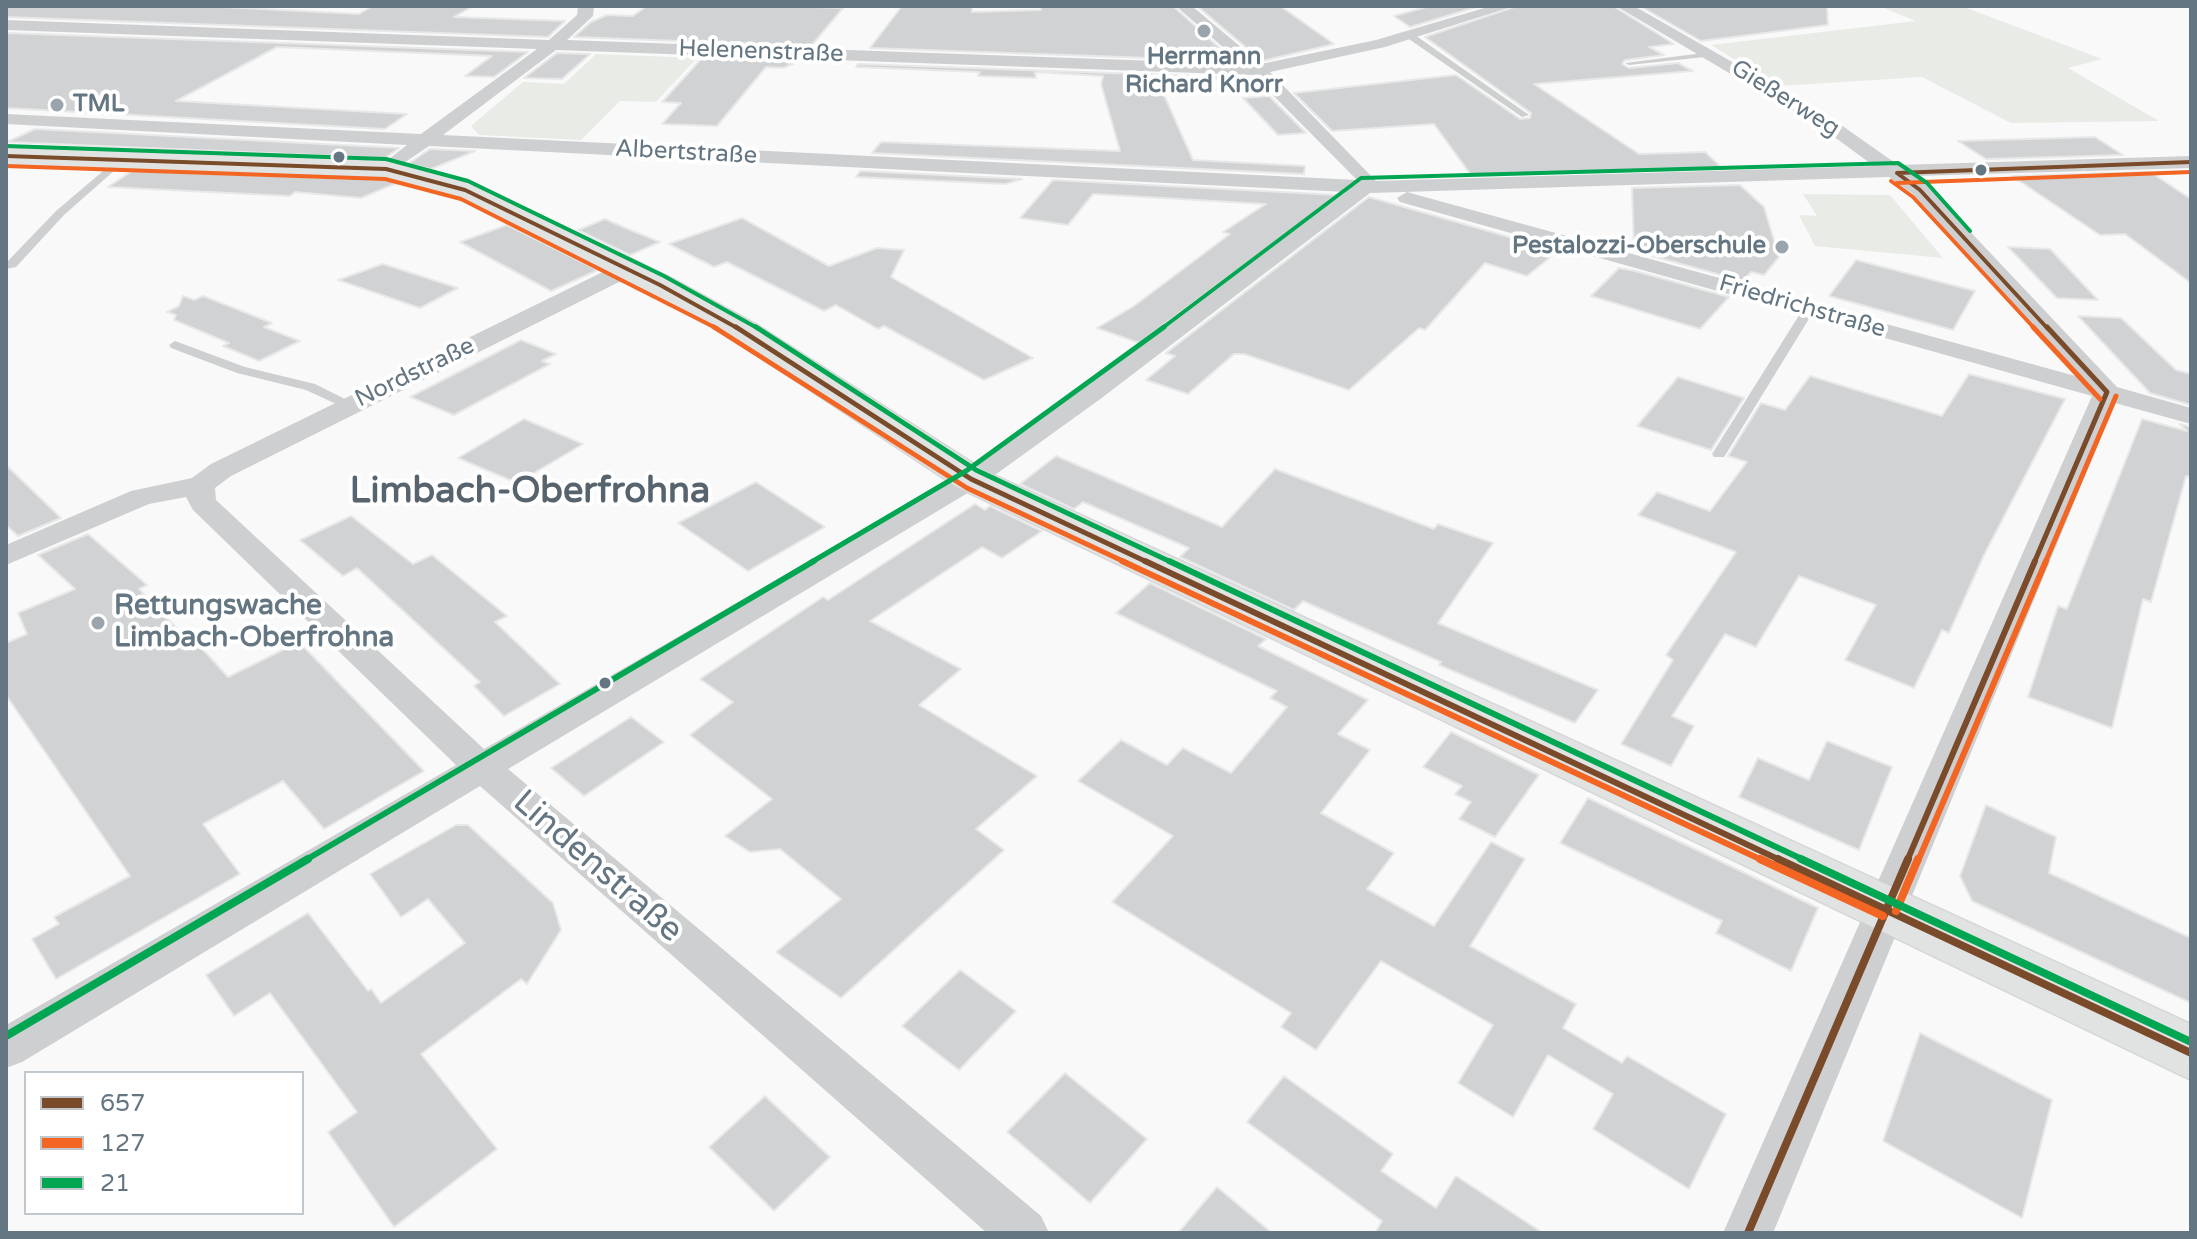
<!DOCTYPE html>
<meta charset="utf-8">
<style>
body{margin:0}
#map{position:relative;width:2197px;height:1239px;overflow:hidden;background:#f9f9f9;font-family:"Varela Round",sans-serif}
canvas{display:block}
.frame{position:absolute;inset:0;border:8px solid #657683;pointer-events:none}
.legend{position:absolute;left:24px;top:1071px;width:280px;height:144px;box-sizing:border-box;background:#fff;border:2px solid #c1c8cd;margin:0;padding:10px 14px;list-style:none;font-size:24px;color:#657683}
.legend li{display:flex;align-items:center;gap:16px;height:40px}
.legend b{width:40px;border:2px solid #c1c8cd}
</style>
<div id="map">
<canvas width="2197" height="1239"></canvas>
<div class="frame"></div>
<ul class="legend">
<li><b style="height:10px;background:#7a4b2a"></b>657</li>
<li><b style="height:10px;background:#f26522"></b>127</li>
<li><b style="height:10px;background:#00a651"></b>21</li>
</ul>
</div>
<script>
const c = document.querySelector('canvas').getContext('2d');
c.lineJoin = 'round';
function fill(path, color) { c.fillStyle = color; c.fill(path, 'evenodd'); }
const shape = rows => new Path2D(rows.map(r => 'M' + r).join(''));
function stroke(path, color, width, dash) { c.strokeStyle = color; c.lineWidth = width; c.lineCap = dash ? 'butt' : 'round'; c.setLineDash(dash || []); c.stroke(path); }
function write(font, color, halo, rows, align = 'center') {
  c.font = font + ' "Varela Round",sans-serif'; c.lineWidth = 8; c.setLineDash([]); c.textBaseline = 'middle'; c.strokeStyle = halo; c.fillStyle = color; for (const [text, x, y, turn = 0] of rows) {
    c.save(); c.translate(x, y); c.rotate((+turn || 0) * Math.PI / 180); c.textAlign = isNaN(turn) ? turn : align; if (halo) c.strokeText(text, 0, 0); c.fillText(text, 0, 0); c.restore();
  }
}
const green = shape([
 [1879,6,1961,6,2102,59,2068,68,2159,121,2011,123,1922,77,1778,86,1711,45,1916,21],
 [596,54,697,58,656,102,620,101,581,140,479,135,471,126,523,82,564,84],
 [1803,194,1890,195,1943,258,1815,246,1799,215,1817,216]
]);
const building = shape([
 [6,6,202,6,359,14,373,6,473,6,454,17,565,21,548,37,6,17,6,6],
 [647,6,787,6,843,8,811,46,574,37,591,22,607,15,633,16,647,6],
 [902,6,972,6,972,12,1041,10,1040,6,1173,6,1234,61,870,48,902,6],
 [1197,6,1280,6,1334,44,1262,61,1197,6],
 [1430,6,1480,6,1410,27,1394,16,1430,6],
 [1517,6,1613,6,1674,44,1649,47,1664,55,1625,60,1622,64,1629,68,1678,63,1693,71,1534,84,1639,154,1705,152,1722,168,1471,175,1434,124,1332,131,1294,93,1456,75,1520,119,1530,118,1531,113,1425,37,1517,6],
 [1640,6,1827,6,1828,25,1701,41,1640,6],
 [6,33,528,52,494,77,465,76,492,56,277,47,176,101,407,114,385,129,6,108,6,33],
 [557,53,590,54,562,79,524,78,557,53],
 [702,58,797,62,783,68,766,67,717,126,662,124,681,103,662,102,702,58],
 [858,64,1223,77,1208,81,1209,86,1160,86,1193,160,1305,166,1304,174,872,153,881,142,1120,151,1101,84,1103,76,1035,72,1036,78,978,76,980,72,856,67,858,64],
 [1269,96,1306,133,1278,135,1243,98,1269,96],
 [35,129,399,148,385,158,7,142,35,129],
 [2095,137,2123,155,1986,159,1958,141,2095,137],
 [430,149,475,151,431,169,408,164,430,149],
 [132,171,385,180,397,183,361,198,295,192,290,196,108,187,132,171],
 [860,171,1022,179,1005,184,856,177,860,171],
 [2150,172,2191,199,2191,283,2125,234,2100,235,2012,176,2150,172],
 [1053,180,1338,195,1139,343,1097,328,1134,306,1230,234,1223,232,1266,204,1093,194,1068,225,1020,218,1053,180],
 [1740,185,1764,207,1779,257,1764,275,1751,272,1743,281,1634,251,1632,188,1740,185],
 [1369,197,1558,251,1527,276,1485,263,1425,330,1419,328,1349,390,1244,354,1234,354,1188,394,1146,380,1175,356,1166,353,1369,197],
 [742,218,829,266,877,248,904,250,891,277,1033,358,984,380,884,326,878,329,836,305,824,311,727,262,714,267,669,244,742,218],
 [605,219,630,230,660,242,630,255,578,230,605,219],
 [507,225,598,270,551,291,460,242,507,225],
 [2008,247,2050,249,2098,300,2057,298,2008,247],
 [1856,260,1975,291,1953,330,1829,296,1856,260],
 [383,264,458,288,420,308,338,280,383,264],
 [1619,268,1635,271,1729,297,1700,329,1591,296,1619,268],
 [183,296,194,300,203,296,272,323,264,327,300,341,259,361,223,346,229,343,174,320,176,315,167,312,179,306,183,296],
 [2078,316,2121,318,2176,370,2191,374,2191,405,2150,393,2078,316],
 [521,340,556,354,542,361,550,364,454,415,410,397,521,340],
 [1969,374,2065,399,1984,555,1949,633,1942,630,1914,688,1845,660,1876,605,1799,576,1756,647,1725,634,1672,716,1694,726,1671,766,1621,744,1673,660,1666,655,1736,552,1638,515,1657,492,1710,511,1747,462,1728,456,1761,403,1785,410,1810,376,1942,416,1969,374],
 [1678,377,1744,398,1711,450,1637,426,1678,377],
 [524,419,583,444,517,483,458,458,524,419],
 [2142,419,2187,431,2180,424,2191,427,2191,477,2186,476,2151,602,2143,599,2112,728,2028,697,2058,606,2067,609,2142,419],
 [1056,456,1222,527,1275,469,1434,529,1438,524,1493,543,1438,623,1598,690,1575,723,1439,665,1441,662,1303,601,1294,610,1180,557,1189,548,1083,502,1074,509,1020,484,1056,456],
 [6,465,61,518,18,536,6,525,6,465],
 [756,482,825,527,748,571,678,523,756,482],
 [975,504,985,510,990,506,1042,531,1002,558,982,547,870,621,961,669,919,705,1037,776,976,829,1004,850,841,998,776,952,841,899,780,849,750,852,725,836,772,799,690,735,733,702,700,679,823,597,828,600,975,504],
 [351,516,413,564,432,555,507,616,495,622,560,684,504,716,474,686,480,682,357,568,343,576,300,540,351,516],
 [88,534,147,585,139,589,193,645,197,643,228,677,299,642,424,771,324,829,283,781,203,824,240,874,56,979,32,939,59,924,54,917,130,876,6,695,6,643,27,634,18,613,75,589,38,555,88,534],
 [1150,583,1266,639,1258,646,1368,700,1338,734,1370,750,1321,813,1394,853,1367,889,1434,926,1491,842,1525,859,1470,946,1576,1004,1563,1028,1622,1063,1627,1056,1726,1114,1689,1189,1593,1129,1613,1094,1548,1055,1513,1117,1458,1083,1493,1025,1381,961,1316,1050,1281,1027,1291,1013,1112,902,1173,836,1078,781,1121,740,1167,765,1183,748,1231,773,1287,707,1270,698,1277,691,1116,613,1150,583],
 [631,717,664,742,584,796,551,768,631,717],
 [1451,732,1539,775,1495,837,1459,819,1471,802,1455,794,1462,786,1423,767,1451,732],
 [1827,741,1892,767,1859,850,1739,797,1758,758,1809,780,1827,741],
 [1588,798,1818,908,1791,971,1716,933,1722,921,1560,843,1588,798],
 [1986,805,2056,837,2049,873,2191,938,2191,1003,1972,901,1960,876,1986,805],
 [456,825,468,825,553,903,561,930,527,984,521,979,421,1054,497,1149,394,1227,328,1132,357,1112,270,993,234,1016,206,975,308,913,368,991,371,989,381,1003,465,943,428,899,401,917,370,874,456,825],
 [960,970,1016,1011,959,1070,902,1026,960,970],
 [1920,1033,2052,1100,2022,1218,1883,1141,1920,1033],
 [1065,1073,1147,1139,1090,1203,1007,1132,1065,1073],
 [1284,1076,1393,1154,1381,1171,1436,1208,1456,1176,1543,1233,1375,1233,1382,1221,1247,1122,1284,1076],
 [765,1096,830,1157,774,1211,709,1147,765,1096],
 [1217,1187,1272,1233,1178,1233,1217,1187]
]);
const lane = shape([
 [1406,33,1412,33,1529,115,1522,117,1406,37,1406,33],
 [1711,52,1714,56,1629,65,1625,63,1711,52],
 [116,160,124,162,64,215,16,267,6,269,6,263,56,211,116,160],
 [1809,306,1815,309,1726,454,1724,457,1714,457,1712,454,1803,309,1809,306],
 [175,341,245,367,315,384,357,405,355,408,345,408,306,390,237,373,171,348,169,345,175,341]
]);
const street = shape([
 [578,6,594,6,593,16,567,40,1242,64,1176,6,1192,6,1261,64,1376,40,1491,6,1514,6,1385,47,1270,72,1376,181,1874,166,1822,128,1616,6,1634,6,1834,120,1898,165,2191,156,2191,168,1914,176,1927,186,2117,387,2191,408,2191,424,2115,403,1773,1233,1723,1233,2092,396,1400,202,1397,198,1407,192,1414,194,2079,377,1913,194,1889,177,1370,193,1099,400,981,485,508,769,1041,1216,1049,1233,987,1233,480,786,22,1062,6,1068,6,1025,456,765,193,510,186,497,149,504,6,565,6,545,131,491,192,478,211,464,619,264,635,264,638,269,635,274,231,476,215,488,216,500,484,749,961,473,1081,390,1346,192,429,146,386,175,376,169,407,145,6,124,6,114,421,134,537,49,6,30,6,20,549,40,577,15,578,6],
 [556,50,1253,75,1357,180,443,135,556,50]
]);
const secondary = shape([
 [6,148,386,161,475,184,671,278,757,325,985,471,2191,1024,2191,1080,957,487,733,339,649,292,455,196,385,177,6,164,6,148]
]);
const bus1Far3 = shape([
 [6,156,386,169,465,190,660,285,739,329],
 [1897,173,2191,162],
 [1897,173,1920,190,2048,329]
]);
const bus1Far2 = shape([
 [736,327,971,479,1149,563],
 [2034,563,2107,392,2047,327]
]);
const bus1Far1 = shape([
 [1145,561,1782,861],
 [1907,861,2035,561]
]);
const bus1 = shape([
 [1778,859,2191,1053],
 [1748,1233,1908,859]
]);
const bus2Far3 = shape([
 [6,166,385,179,461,199,718,329],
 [1891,181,1913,197,2035,329],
 [1897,183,2191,172]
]);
const bus2Far2 = shape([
 [714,327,967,488,1127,563],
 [2033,327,2100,399],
 [2045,563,2116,396]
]);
const bus2Far1 = shape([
 [1122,561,1764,861],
 [1918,861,2046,561]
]);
const bus2 = shape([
 [1760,859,1883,916],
 [1896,911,1918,859]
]);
const bus3Far3 = shape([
 [6,146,386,159,468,181,664,276,759,329],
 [1161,329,1361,178,1898,163,1927,183,1970,231]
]);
const bus3Far2 = shape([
 [756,327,976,470,1173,563],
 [810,563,966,471,1164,327]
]);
const bus3Far1 = shape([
 [1169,561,1806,861],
 [304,861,814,561]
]);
const bus3 = shape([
 [1801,859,2191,1042],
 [6,1036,308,859]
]);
const markers = [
 [1204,31,8,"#99a4ac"],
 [57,105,8,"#99a4ac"],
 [339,157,7,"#657683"],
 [1981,170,7,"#657683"],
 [1782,247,8,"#99a4ac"],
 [98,623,8,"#99a4ac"],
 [605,683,7,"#657683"]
];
const farStreetnames = [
 ["Helenenstraße",761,52,2],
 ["Gießerweg",1785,99,32],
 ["Albertstraße",686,153,3],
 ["Friedrichstraße",1802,307,16],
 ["Nordstraße",415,373,-26]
];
const farPoinames = [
 ["Herrmann",1204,58],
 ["Richard Knorr",1204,86],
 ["TML",73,105,"left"],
 ["Pestalozzi-Oberschule",1766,247,"right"]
];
const poiNames = [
 ["Rettungswache",114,607],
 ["Limbach-Oberfrohna",114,639]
];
const nearStreetnames = [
 ["Lindenstraße",597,867,41]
];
const districtNames = [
 ["Limbach-Oberfrohna",530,493]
];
fill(green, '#e8ebe6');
fill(building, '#d0d2d3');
stroke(building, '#e8e8e8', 2);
stroke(secondary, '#d5d6d7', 3);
fill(lane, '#cecfd0');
fill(street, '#cecfd0');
fill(secondary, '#e1e2e2');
stroke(bus1Far3, '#7a4b2a', 4);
stroke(bus1Far2, '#7a4b2a', 5);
stroke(bus1Far1, '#7a4b2a', 6);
stroke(bus1, '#7a4b2a', 8);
stroke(bus2Far3, '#f26522', 4);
stroke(bus2Far2, '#f26522', 5);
stroke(bus2Far1, '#f26522', 6);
stroke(bus2, '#f26522', 8);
stroke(bus3Far3, '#00a651', 4);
stroke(bus3Far2, '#00a651', 5);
stroke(bus3Far1, '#00a651', 6);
stroke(bus3, '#00a651', 8);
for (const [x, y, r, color] of markers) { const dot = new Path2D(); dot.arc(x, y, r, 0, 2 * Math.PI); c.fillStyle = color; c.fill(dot); stroke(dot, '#fff', 3); }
write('24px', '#657683', '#fff', farStreetnames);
write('bold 24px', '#657683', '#fff', farPoinames);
write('bold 28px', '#657683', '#fff', poiNames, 'left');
write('34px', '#657683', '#fff', nearStreetnames);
write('bold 36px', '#57646e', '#fff', districtNames);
</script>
